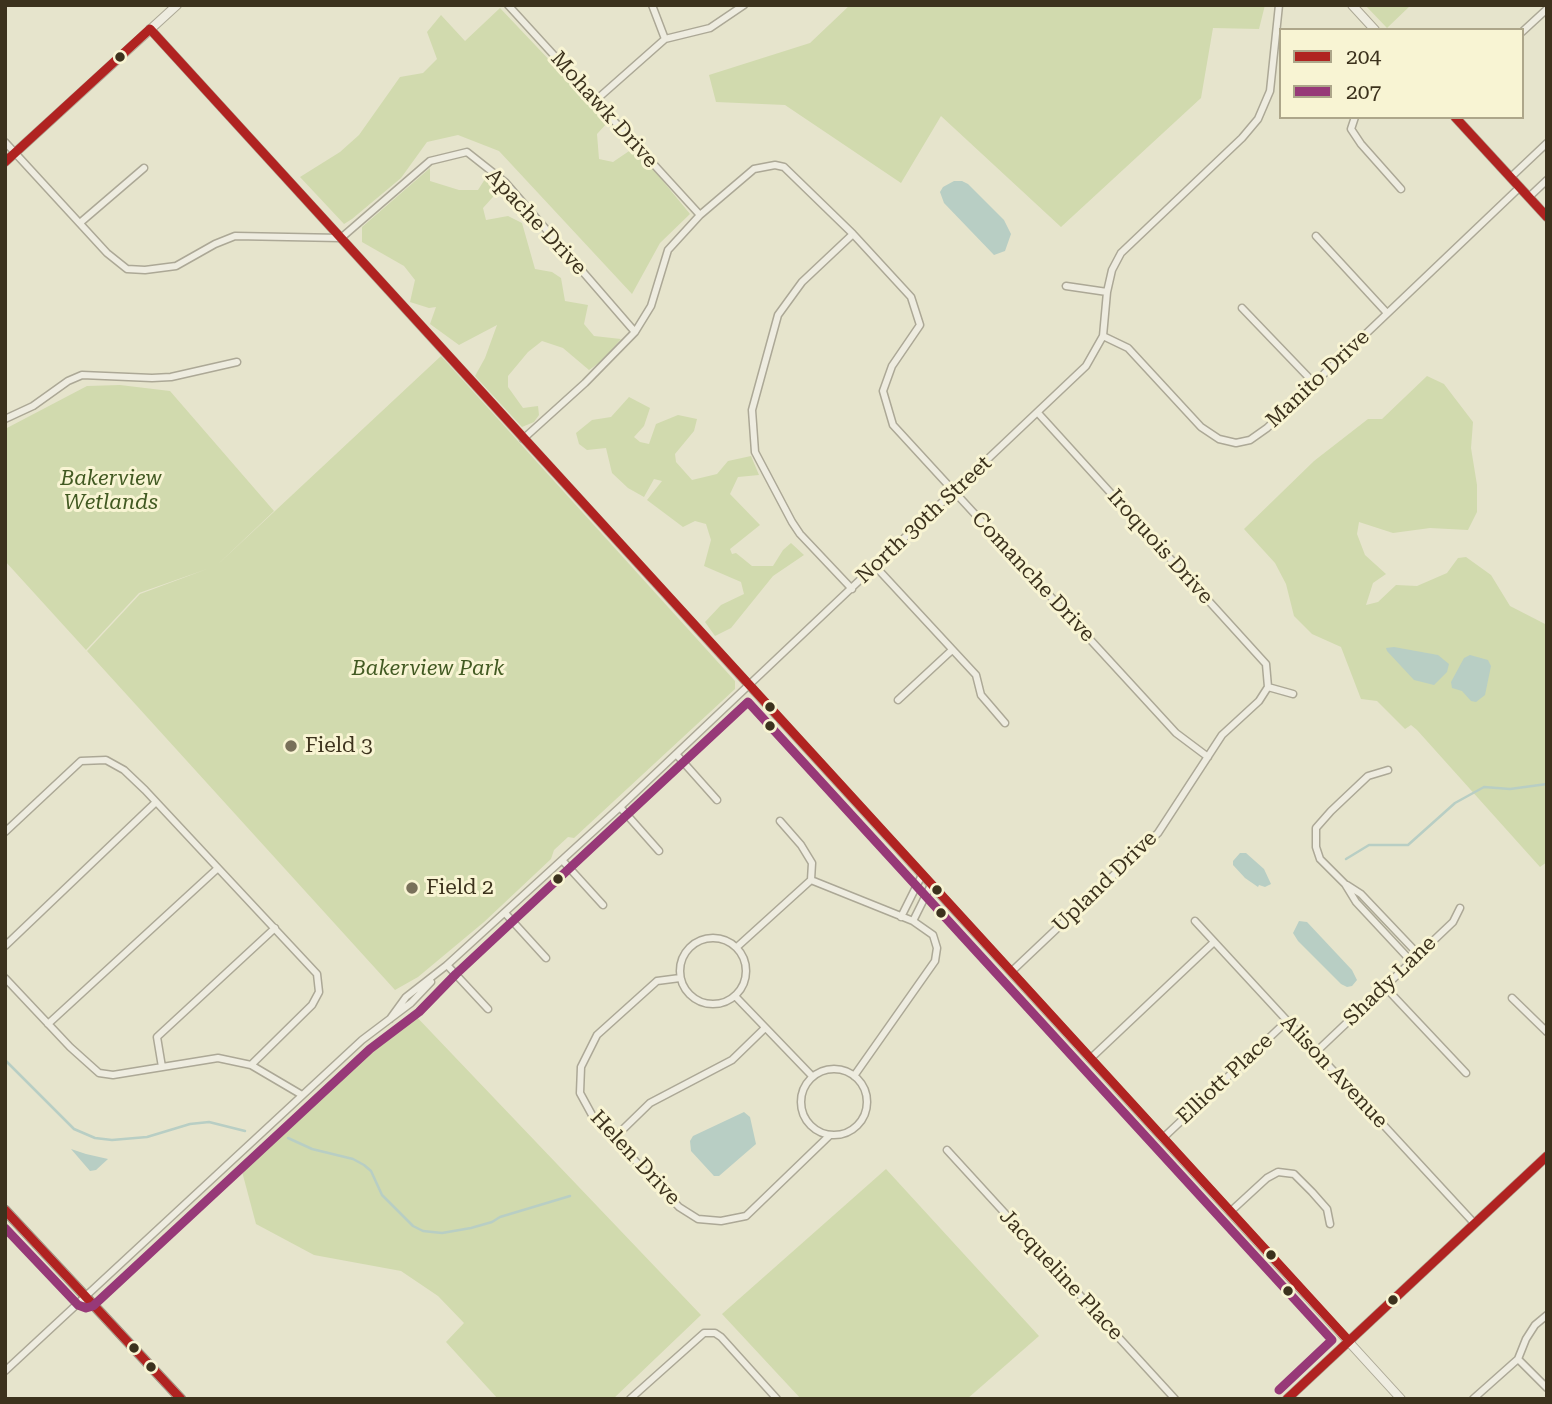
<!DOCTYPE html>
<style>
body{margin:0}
#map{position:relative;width:1552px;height:1404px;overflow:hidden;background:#e6e4cc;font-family:"Roboto Serif",serif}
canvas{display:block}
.frame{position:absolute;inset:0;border:7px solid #3c321d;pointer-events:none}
.legend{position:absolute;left:1279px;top:28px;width:245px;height:91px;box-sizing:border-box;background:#f8f4d3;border:2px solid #ada68a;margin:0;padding:9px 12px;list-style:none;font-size:21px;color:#3c321d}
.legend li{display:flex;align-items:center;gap:14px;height:35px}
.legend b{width:35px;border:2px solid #ada68a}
</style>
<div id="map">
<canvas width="1552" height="1404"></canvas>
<div class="frame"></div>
<ul class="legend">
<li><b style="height:9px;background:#b02321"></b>204</li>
<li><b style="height:9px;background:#973978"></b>207</li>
</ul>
</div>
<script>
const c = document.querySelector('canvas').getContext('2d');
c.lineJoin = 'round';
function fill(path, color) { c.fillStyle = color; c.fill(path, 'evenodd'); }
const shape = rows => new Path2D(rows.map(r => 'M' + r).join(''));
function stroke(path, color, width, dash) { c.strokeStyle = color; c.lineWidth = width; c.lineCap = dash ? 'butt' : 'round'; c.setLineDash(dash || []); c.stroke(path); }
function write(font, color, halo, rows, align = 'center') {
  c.font = font + ' "Roboto Serif",serif'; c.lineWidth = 6; c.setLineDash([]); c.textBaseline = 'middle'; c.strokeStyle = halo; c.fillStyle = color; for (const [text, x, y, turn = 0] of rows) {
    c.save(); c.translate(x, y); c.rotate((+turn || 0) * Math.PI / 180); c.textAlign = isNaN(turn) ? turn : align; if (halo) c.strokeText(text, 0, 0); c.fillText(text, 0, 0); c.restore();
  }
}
const green = shape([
 [850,5,1265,5,1259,29,1213,28,1201,98,1061,227,941,116,901,183,785,105,716,102,709,75,810,43],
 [1365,5,1411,5,1387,28],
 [500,8,608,122,597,134,599,159,613,162,635,147,690,214,660,243,632,294,499,151,458,135,427,142,401,178,352,219,344,224,300,177,340,152,359,135,400,77,423,73,437,59,427,32,441,15,465,41],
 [430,168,430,181,459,190,478,190,492,168,503,176,501,188,483,208,486,220,508,216,522,223,535,269,552,272,561,278,565,301,588,305,584,324,594,336,621,339,603,360,589,370,563,348,542,341,528,352,508,376,508,387,523,408,538,406,539,415,534,422,522,427,475,376,485,358,497,325,459,345,430,324,436,307,429,308,410,302,415,280,404,266,362,242,362,227],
 [441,356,735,681,735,689,574,838,568,837,554,850,551,859,484,922,418,977,395,990,87,651,140,594,207,569,139,593,86,650,5,561,5,429,87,386,120,385,170,391,274,511,215,567],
 [1427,376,1444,384,1473,422,1471,448,1477,485,1477,512,1468,530,1430,528,1393,533,1359,522,1357,534,1365,555,1386,574,1373,583,1366,605,1378,602,1396,585,1417,586,1447,573,1458,558,1466,557,1491,575,1510,606,1547,625,1547,862,1540,867,1417,730,1411,725,1405,729,1377,701,1361,699,1341,647,1312,634,1294,616,1286,584,1275,563,1244,529,1314,461,1368,419,1382,419],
 [629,397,650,408,644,426,634,437,640,442,649,444,656,424,678,415,697,419,694,431,675,454,676,462,692,480,717,474,728,461,751,456,759,475,738,477,730,494,760,525,730,549,732,554,736,553,752,566,773,566,783,550,791,543,804,555,773,576,731,628,715,636,705,622,721,605,744,594,741,582,704,566,711,540,706,524,695,521,683,527,647,500,662,481,654,479,644,497,628,488,612,473,606,448,587,450,579,444,576,433,592,420,611,417],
 [412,1012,701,1315,613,1399,498,1399,446,1342,464,1323,438,1296,401,1271,314,1255,256,1224,240,1164],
 [886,1169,1039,1336,967,1399,801,1399,722,1314]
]);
const water = shape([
 [954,181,962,181,968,184,1004,220,1011,234,1005,251,994,255,944,203,940,192,943,187],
 [1394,647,1438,655,1449,664,1447,672,1434,685,1414,680,1387,651,1386,648],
 [1470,655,1488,660,1491,666,1485,695,1476,702,1471,701,1462,691,1452,688,1451,682,1464,658],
 [1240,853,1246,853,1264,869,1271,884,1265,887,1259,885,1258,887,1245,878,1233,865,1233,861],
 [1299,921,1307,922,1352,970,1357,980,1352,986,1347,987,1341,984,1298,941,1293,933],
 [744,1112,750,1117,756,1144,719,1176,714,1176,691,1151,690,1141,693,1136],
 [71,1149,86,1154,108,1159,96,1170,90,1171]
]);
const stream = shape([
 [1346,859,1369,845,1408,845,1455,803,1484,787,1510,789,1547,784],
 [5,1060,74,1129,95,1138,112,1140,147,1137,190,1124,209,1122,245,1131],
 [288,1138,312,1149,353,1159,364,1165,371,1171,382,1195,413,1226,423,1231,442,1233,471,1228,492,1222,500,1217,570,1196]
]);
const minor = shape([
 [508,5,700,215],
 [652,5,665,39],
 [1522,32,1547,9],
 [596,100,665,39,710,28,744,5],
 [1355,117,1351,129,1361,144,1401,189],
 [5,142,107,253,127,269,145,270,176,266,215,244,235,236,341,238,430,161,467,152,505,182,635,332],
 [1511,177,1547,143],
 [1529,197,1547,180],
 [81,222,144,168],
 [1316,236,1387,313],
 [1066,286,1107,292],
 [1242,308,1314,383],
 [1103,336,1128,348,1201,427,1219,439,1236,443,1250,440,1267,428,1520,187],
 [1038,413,1266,664,1268,687],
 [5,419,33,406,68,381,82,375,152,378,171,377,237,362],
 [523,439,585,383,635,332,651,306,668,250,700,215,754,169,775,165,784,167,853,234,911,297,920,325,892,366,883,391,893,425,1176,733,1208,757],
 [875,566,976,675,981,695,1005,723],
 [852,589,800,534,792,522,755,452,752,410,778,315,802,282,853,234],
 [1268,687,1293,694],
 [898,700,952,650],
 [676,754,717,800],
 [1388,770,1368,776,1331,811,1316,828,1316,847,1320,859,1345,884,1356,902,1411,961],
 [620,807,659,851],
 [780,821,801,845,812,863,811,880],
 [5,832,81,761,106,760,124,770,145,790,317,974,319,992,312,1005,251,1065],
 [562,860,603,905],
 [1347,885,1361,894,1418,954],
 [505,913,546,958],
 [901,917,922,875],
 [913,921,931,885],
 [1195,921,1474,1223],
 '680 971a33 33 0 1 1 66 0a33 33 0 1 1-66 0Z',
 [5,946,156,802],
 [737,947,811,880,913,921,933,935,937,948,935,961,854,1076],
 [447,965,488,1009],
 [1011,972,1158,833,1222,735,1259,701,1268,687],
 [5,978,70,1047,99,1073,113,1075,218,1058,251,1065,302,1095],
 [680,978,657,981,597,1035,581,1067,580,1093,592,1115,679,1207,698,1219,721,1221,746,1216,830,1135],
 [1384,986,1466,1073],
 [735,996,812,1076],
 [1512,998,1547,1032],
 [390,1019,406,997,447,965,620,807,1086,366,1103,336,1107,292,1112,270,1121,253,1242,138,1258,119,1270,91,1279,5],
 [48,1024,218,868],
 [1316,1052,1453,922,1460,908],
 [1090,1059,1214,942],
 [162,1067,157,1037,275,928],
 '801 1102a33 33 0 1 1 66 0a33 33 0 1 1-66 0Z',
 [614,1138,650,1103,732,1060,765,1028],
 [1163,1138,1287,1021],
 [947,1150,1175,1399],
 [1230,1212,1267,1178,1278,1172,1294,1174,1312,1192,1327,1209,1330,1224],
 [1518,1359,1547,1388],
 [5,1371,362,1040,411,1003,431,982],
 [630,1399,704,1333,715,1333,721,1337,777,1399],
 [1473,1399,1518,1359,1526,1339,1535,1325,1547,1315]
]);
const tertiary = shape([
 [1352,5,1375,30],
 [150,29,1401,1399],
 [1455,117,1547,217],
 [5,162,177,5],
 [1287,1399,1547,1156]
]);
const secondary = shape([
 [5,1210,181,1399]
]);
const bus1 = shape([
 [1455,117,1547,217],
 [5,162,150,29,1349,1341],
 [5,1210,181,1399],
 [1287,1399,1547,1156]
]);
const bus2 = shape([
 [5,1228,78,1305,86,1308,93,1306,370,1049,419,1012,456,974,748,702,1332,1340,1279,1390]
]);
const markers = [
 [120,57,6,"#3c321d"],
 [770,707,6,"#3c321d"],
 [770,726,6,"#3c321d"],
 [291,746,7,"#78705a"],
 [558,879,6,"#3c321d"],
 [412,888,7,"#78705a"],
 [937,890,6,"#3c321d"],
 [941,913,6,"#3c321d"],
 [1271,1255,6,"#3c321d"],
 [1288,1291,6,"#3c321d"],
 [1393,1300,6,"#3c321d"],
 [134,1348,6,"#3c321d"],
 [151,1367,6,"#3c321d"]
];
const streetNames = [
 ["Mohawk Drive",604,110,48],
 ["Apache Drive",536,222,47],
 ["Manito Drive",1318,379,-43],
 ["North 30th Street",924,520,-43],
 ["Iroquois Drive",1160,547,48],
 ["Comanche Drive",1033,577,47],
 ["Upland Drive",1105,882,-44],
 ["Shady Lane",1390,981,-44],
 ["Alison Avenue",1334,1072,47],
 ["Elliott Place",1225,1079,-43],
 ["Helen Drive",635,1158,47],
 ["Jacqueline Place",1061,1275,47]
];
const parkNames = [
 ["Bakerview",111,479],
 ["Wetlands",111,503],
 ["Bakerview Park",428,669]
];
const poiNames = [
 ["Field 3",305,746],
 ["Field 2",426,888]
];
fill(green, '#d1daae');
fill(water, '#b8cec4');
stroke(stream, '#b8cec4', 2.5);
stroke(minor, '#aca896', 9);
stroke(tertiary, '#aca896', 10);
stroke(secondary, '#9b9786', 11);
stroke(minor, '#eeece0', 6);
stroke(tertiary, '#eeece0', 8);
stroke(secondary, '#eeece0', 9);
stroke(bus1, '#b02321', 9);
stroke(bus2, '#973978', 9);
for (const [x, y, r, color] of markers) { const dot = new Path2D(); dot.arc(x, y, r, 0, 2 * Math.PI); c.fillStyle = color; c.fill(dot); stroke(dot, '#f8f4d3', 2.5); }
write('21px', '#3c321d', '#f8f4d3', streetNames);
write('italic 21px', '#425a22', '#f8f4d3', parkNames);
write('21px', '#3c321d', '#f8f4d3', poiNames, 'left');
</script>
